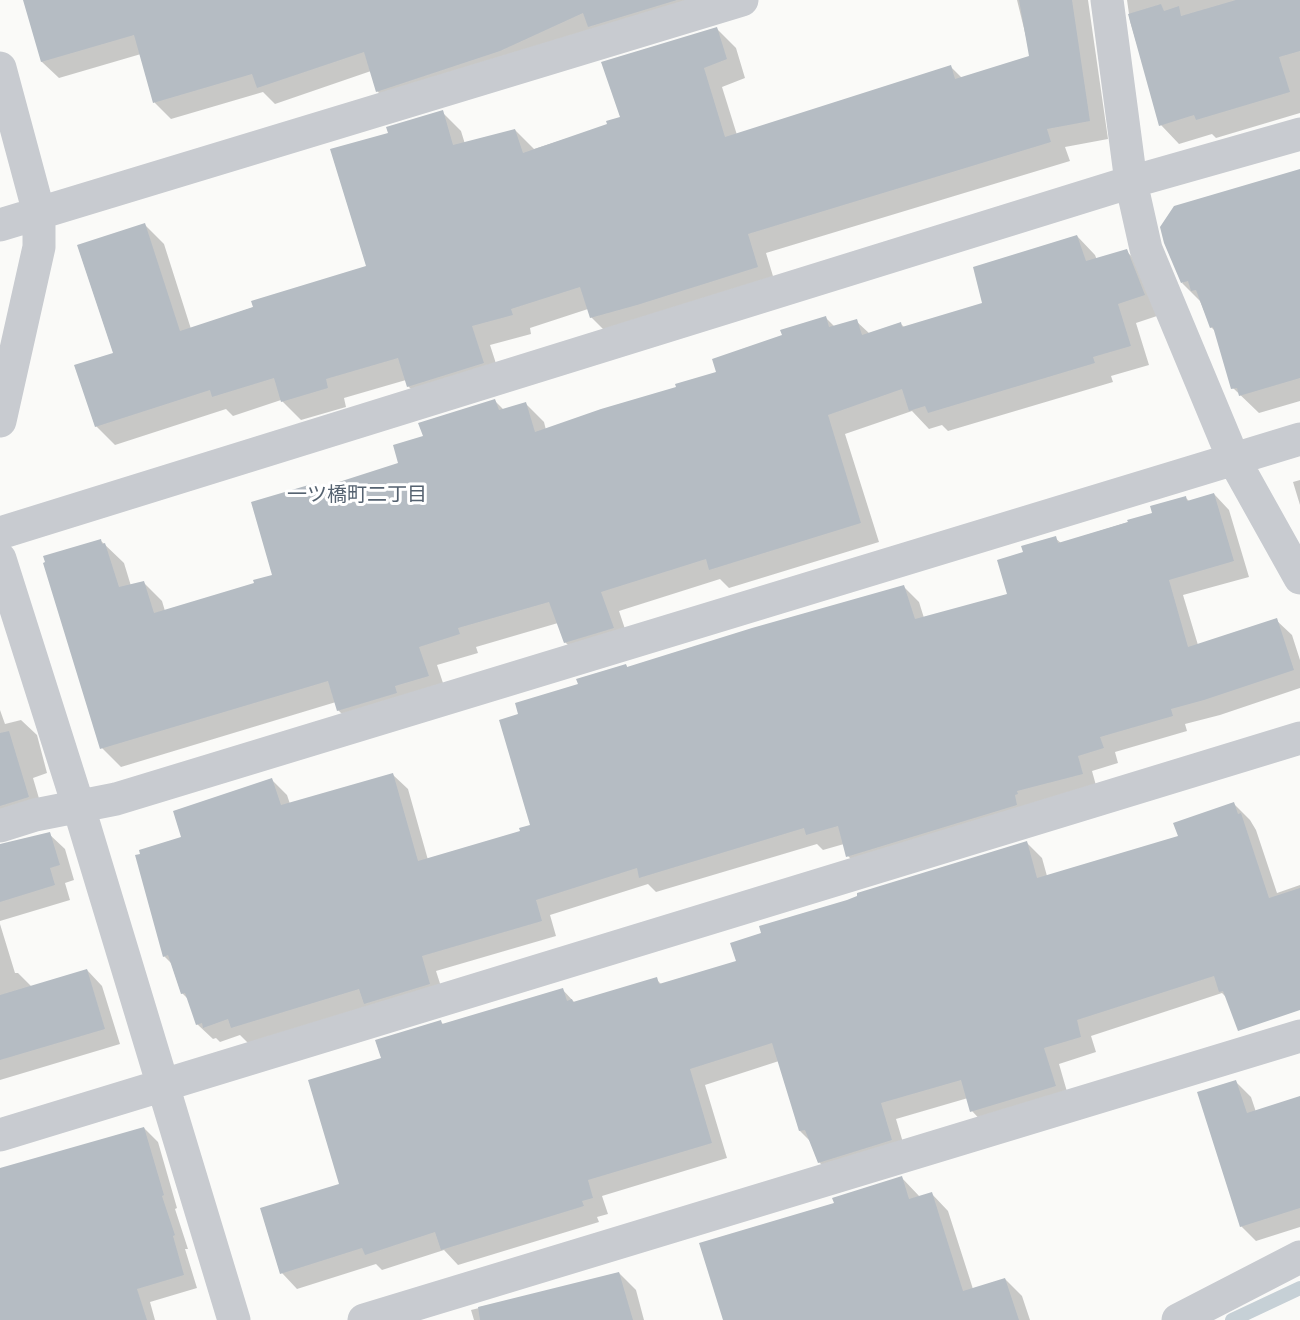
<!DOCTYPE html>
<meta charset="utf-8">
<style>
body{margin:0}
canvas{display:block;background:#fafaf8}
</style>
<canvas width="1300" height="1320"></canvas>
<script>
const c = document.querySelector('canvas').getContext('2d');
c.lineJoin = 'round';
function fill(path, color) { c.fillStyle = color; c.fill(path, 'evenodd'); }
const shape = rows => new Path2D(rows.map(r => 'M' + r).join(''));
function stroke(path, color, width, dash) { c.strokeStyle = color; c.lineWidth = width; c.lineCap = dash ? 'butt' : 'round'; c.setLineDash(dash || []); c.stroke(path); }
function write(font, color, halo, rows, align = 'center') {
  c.font = font + ' "DejaVu Sans","Noto Sans JP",sans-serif'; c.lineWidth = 6; c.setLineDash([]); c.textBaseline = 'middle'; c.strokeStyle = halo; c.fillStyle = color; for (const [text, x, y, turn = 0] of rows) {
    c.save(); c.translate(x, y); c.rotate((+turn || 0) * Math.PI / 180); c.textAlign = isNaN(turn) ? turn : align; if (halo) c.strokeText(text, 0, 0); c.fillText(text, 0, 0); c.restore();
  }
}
const shadow = shape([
 [24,0,729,0,393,107,377,91,371,71,275,104,263,92,171,119,155,103,141,54,59,78,42,62],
 [1017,0,1088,0,1108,139,1065,147,1070,161,766,253,776,286,610,336,591,317,588,309,530,328,531,334,490,345,502,382,427,405,408,386,406,380,344,398,346,407,301,420,281,400,233,416,226,409,115,445,96,426,145,225,164,244,191,329,368,267,390,134,442,112,461,131,465,144,515,130,534,149,609,125,622,118,717,29,736,48,745,78,722,87,737,135,951,67,962,78,1031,57],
 [1127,0,1300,0,1300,113,1216,138,1212,134,1179,144,1161,125,1130,21],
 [1300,170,1300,401,1259,413,1233,388,1215,331,1211,327,1200,301,1182,283],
 [1077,236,1095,255,1097,260,1126,251,1145,269,1163,314,1136,323,1149,365,1111,376,1113,382,948,431,942,425,929,429,912,411,845,434,879,542,729,588,720,579,619,611,631,647,584,661,565,642,558,623,476,647,478,653,437,665,447,695,357,729,338,710,336,702,121,767,102,748,101,541,124,563,131,586,143,582,162,601,165,611,256,584,274,576,312,486,317,491,400,464,425,437,495,401,504,410,525,403,544,422,546,430,678,388,718,373,784,336,826,318,835,327,856,321,870,334,901,324,905,328,984,304],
 [1300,480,1300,505,1293,482],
 [1214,494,1229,510,1249,577,1183,595,1198,645,1276,620,1292,635,1300,660,1300,688,1220,715,1185,724,1187,731,1115,752,1118,763,1092,771,1097,789,863,871,848,856,844,844,823,850,817,844,656,892,648,884,550,915,556,936,436,971,445,999,248,1043,240,1035,220,1042,216,1038,213,1039,197,1024,190,1001,182,993,173,965,164,956,183,838,272,780,287,795,290,804,392,774,408,789,428,860,522,832,532,826,520,715,580,685,626,665,628,668,904,587,919,602,924,618,1009,595,1025,553,1055,538,1061,543,1154,514,1185,497,1190,502],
 [0,710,5,724,21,720,37,735,47,773,33,778,43,812,0,831],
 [1234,804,1250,820,1256,830,1277,893,1300,885,1300,1007,1227,998,1222,993,1091,1036,1096,1052,1059,1064,1070,1102,987,1127,972,1111,968,1098,896,1119,907,1156,835,1178,819,1162,812,1143,800,1131,779,1061,705,1085,727,1158,602,1196,608,1214,597,1217,599,1222,458,1265,444,1250,382,1270,376,1264,297,1289,282,1273,341,1185,382,1059,441,1022,444,1025,562,989,575,1003,656,979,662,985,738,962,763,934,847,901,1027,843,1042,858,1047,876,1179,837],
 [49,834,65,849,74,880,65,883,70,900,0,921,0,846],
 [0,924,15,973,18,973,32,987,87,970,102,986,120,1044,0,1080],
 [1236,1082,1251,1097,1256,1112,1300,1111,1300,1227,1256,1241,1241,1226],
 [144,1128,158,1142,177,1208,175,1209,188,1249,185,1249,197,1288,150,1302,155,1320,0,1320,0,1173],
 [902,1178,920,1197,931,1193,948,1211,973,1289,1005,1279,1022,1296,1030,1320,725,1320,836,1204],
 [619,1273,636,1290,644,1320,474,1320,471,1310]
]);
const stream = shape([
 [1232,1320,1300,1288]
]);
const building = shape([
 [23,0,677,0,588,27,583,13,500,51,376,92,364,52,257,88,252,74,153,103,134,35,41,62],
 [1019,0,1072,0,1090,121,1047,129,1051,142,748,234,758,267,637,305,590,318,580,287,511,309,513,315,472,326,484,363,407,387,398,358,326,379,328,388,281,402,274,378,212,397,210,390,95,427,74,365,113,353,77,245,145,223,180,331,253,307,251,301,366,266,330,149,388,133,386,127,443,110,453,145,515,129,523,153,607,124,606,121,620,117,601,62,717,27,727,59,704,68,725,137,951,65,955,79,1029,56],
 [1236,0,1300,0,1300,51,1279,57,1290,92,1196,120,1194,115,1159,126,1128,14,1161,4,1164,11,1179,6,1181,16],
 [1300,169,1300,378,1239,396,1237,388,1231,389,1213,327,1210,328,1196,290,1191,291,1188,281,1181,283,1164,243,1160,227,1174,206],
 [1077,235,1086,261,1127,249,1145,295,1118,304,1131,346,1093,357,1095,363,928,413,925,406,909,411,902,389,828,415,861,523,709,570,706,559,601,592,614,628,564,643,549,602,458,628,460,634,419,647,429,676,395,686,397,693,337,711,328,681,100,749,43,563,45,562,43,556,101,539,102,544,105,543,119,587,144,581,154,613,254,583,253,580,272,575,251,502,312,484,314,490,398,463,393,445,423,436,418,423,495,399,499,410,526,402,535,432,601,409,676,387,675,384,716,372,712,359,782,335,780,330,826,316,829,327,857,319,862,335,901,322,902,327,982,303,973,267],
 [1214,493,1234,561,1169,580,1188,647,1277,618,1294,670,1204,700,1171,709,1173,716,1100,737,1104,748,1078,756,1083,774,1017,791,1018,794,1015,795,1017,805,846,857,838,826,806,835,804,828,639,878,637,868,536,900,542,921,422,956,430,984,364,1004,359,989,231,1028,228,1019,203,1028,202,1023,196,1025,185,993,181,994,168,955,163,957,135,855,140,854,139,850,181,837,173,811,272,778,281,805,393,773,418,861,520,831,519,828,530,825,499,720,518,714,515,703,578,684,576,679,626,664,627,667,752,628,904,585,915,619,1007,594,997,560,1023,552,1021,546,1056,536,1058,543,1128,522,1127,520,1152,513,1150,506,1186,496,1187,501],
 [9,731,29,797,0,806,0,733],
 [1234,802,1238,814,1241,813,1269,898,1300,888,1300,1010,1238,1031,1223,991,1219,992,1214,976,1077,1020,1081,1037,1044,1048,1056,1086,970,1112,961,1080,881,1103,892,1140,818,1163,805,1130,799,1131,772,1043,690,1069,712,1143,588,1180,593,1198,582,1201,584,1206,441,1250,435,1232,365,1255,362,1248,280,1274,260,1208,339,1184,308,1080,381,1058,375,1040,441,1020,442,1024,563,988,567,1001,572,999,573,1002,657,977,659,984,736,961,730,943,761,933,759,926,847,900,857,896,857,893,1027,841,1037,878,1178,836,1173,823],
 [50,832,60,865,50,868,55,885,0,902,0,844],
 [87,969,105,1029,0,1060,0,995],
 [1236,1080,1247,1113,1300,1096,1300,1208,1240,1227,1197,1092],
 [144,1127,164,1195,162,1196,175,1235,173,1236,184,1275,137,1289,147,1320,0,1320,0,1168],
 [902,1176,909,1199,932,1192,963,1291,1005,1278,1019,1320,723,1320,699,1243,834,1203,832,1198],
 [619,1272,633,1320,480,1320,478,1307]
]);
const street = shape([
 [1107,0,1131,182,1146,249,1233,458,1300,578],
 [0,68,39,213,39,247,0,421],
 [0,225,742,0],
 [0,533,1131,182,1300,134],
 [0,559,79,808,234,1320],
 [0,826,35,815,116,799,1300,439],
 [0,1135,1300,738],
 [364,1320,1300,1036],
 [1178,1320,1300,1257]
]);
const neighbourhoodNames = [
 ["一ツ橋町二丁目",357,496]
];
fill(shadow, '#0003');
stroke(stream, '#c6d0d6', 14);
fill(building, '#b5bcc3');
stroke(street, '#c8cbd0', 33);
write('20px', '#556270', '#fff', neighbourhoodNames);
</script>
